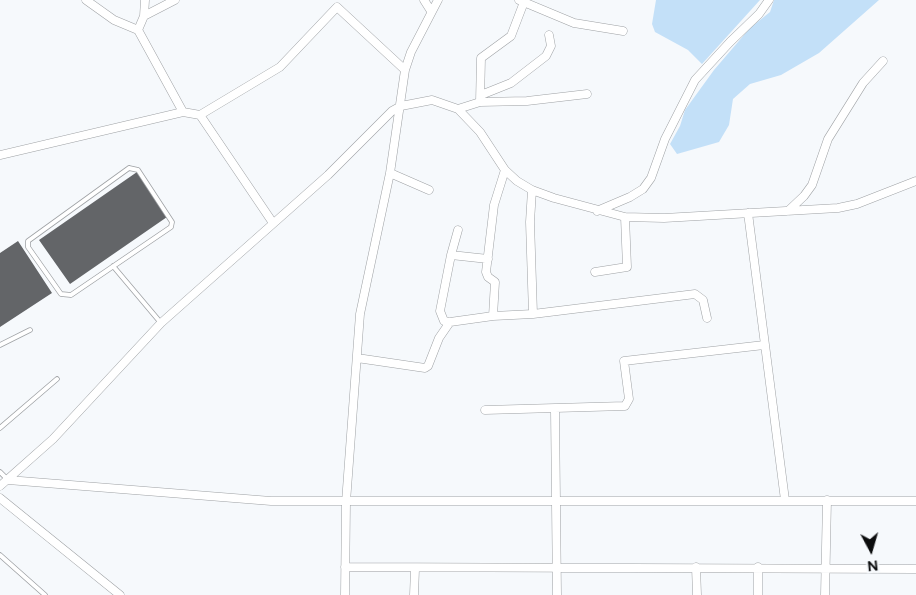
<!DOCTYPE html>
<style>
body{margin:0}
#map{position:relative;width:916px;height:595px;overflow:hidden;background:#f6f9fc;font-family:Figtree,sans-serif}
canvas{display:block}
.north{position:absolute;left:846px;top:525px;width:50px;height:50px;-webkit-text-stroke:4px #f6f9fc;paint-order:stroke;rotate:174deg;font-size:14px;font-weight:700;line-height:20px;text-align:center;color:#0b0c0d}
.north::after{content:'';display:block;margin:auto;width:18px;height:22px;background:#0b0c0d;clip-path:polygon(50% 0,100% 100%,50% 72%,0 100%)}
</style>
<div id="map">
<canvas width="916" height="595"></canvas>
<div class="north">N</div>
</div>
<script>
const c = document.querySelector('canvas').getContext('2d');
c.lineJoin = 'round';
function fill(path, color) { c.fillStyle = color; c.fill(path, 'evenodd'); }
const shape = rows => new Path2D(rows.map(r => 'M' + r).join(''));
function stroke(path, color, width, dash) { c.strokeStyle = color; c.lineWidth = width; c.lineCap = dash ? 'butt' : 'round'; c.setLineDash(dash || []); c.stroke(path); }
const green = shape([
 [656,0,760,0,702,64,688,50,655,32,652,24],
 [774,0,879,0,819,53,781,75,750,84,733,99,729,125,719,142,677,154,670,144,680,126,685,110,714,70,750,28,770,12]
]);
const building = shape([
 [137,172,167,217,70,284,39,240],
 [18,241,52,293,0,327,0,253]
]);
const service = shape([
 [129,168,138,170,172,222,171,227,71,295,61,294,28,247,28,241,129,168],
 [113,266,161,323],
 [0,345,30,330],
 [0,428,57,379],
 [0,472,7,479],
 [0,555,45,595]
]);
const minor = shape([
 [86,0,114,20,138,30,183,112],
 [424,0,431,11],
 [519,0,574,23,623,31],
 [144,16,145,0],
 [138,30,144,16,175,0],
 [481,95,511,83,546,56,551,46,549,35],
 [480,102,481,58,511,36,524,2],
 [458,109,480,102,527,101,587,94],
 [200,115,273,223],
 [0,155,183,112,200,115,280,67,337,7,405,70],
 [390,173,429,190],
 [532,190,530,222,533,314],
 [597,211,630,197,643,189,651,178,665,139,695,80,730,42,759,14,769,0],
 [788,211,804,196,812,185,828,139,863,83,883,61],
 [748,213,785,500],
 [458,230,451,255,440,311,444,321,450,322,493,316,533,314,695,294,703,300,707,318],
 [451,255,488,259],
 [595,272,627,267,625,217],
 [493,316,495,282,488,277,486,272,494,205,505,170],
 [357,358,425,368,428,366,439,338,450,322],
 [485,410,625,406,629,399,624,361,764,345],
 [555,410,557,595],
 [8,480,271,501,916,501],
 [0,486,53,439,161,323,328,175,392,111,401,106,432,100,458,109,480,132,505,170,517,181,532,190,554,198,625,217,664,218,838,208,857,204,916,181],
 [0,498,120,595],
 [345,567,916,569],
 [696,567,697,595],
 [758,567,758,595],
 [345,595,346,502,360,314,390,173,405,70,411,52,438,0],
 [414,595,415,569],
 [825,595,827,500]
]);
fill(green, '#c3e0f8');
fill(building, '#636568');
stroke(service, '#9ea1a4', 5.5);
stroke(minor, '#9ea1a4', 9);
stroke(service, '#fff', 4);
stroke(minor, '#fff', 8);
</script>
